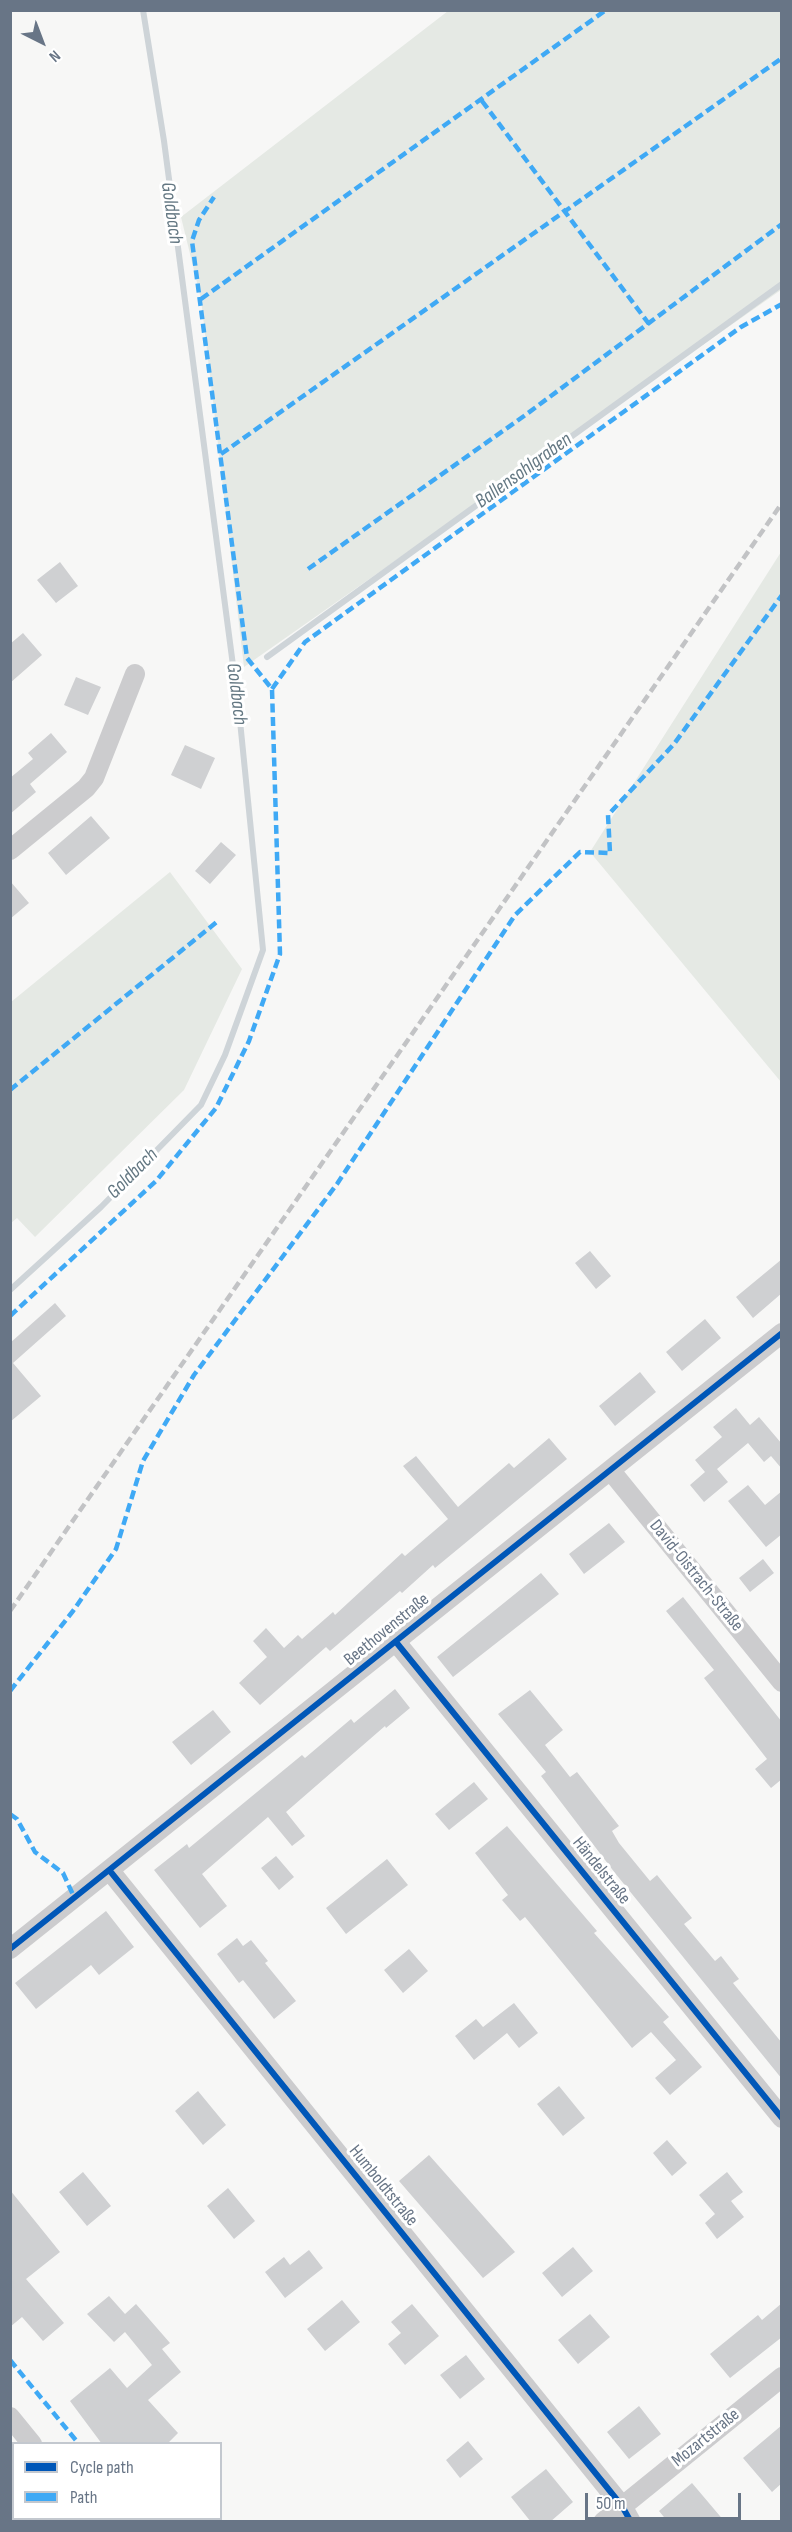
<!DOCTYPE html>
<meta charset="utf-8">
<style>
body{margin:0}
#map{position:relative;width:792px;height:2532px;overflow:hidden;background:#f7f7f6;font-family:"Sofia Sans Condensed",sans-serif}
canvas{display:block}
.frame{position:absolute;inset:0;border:12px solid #687586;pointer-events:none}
.legend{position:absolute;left:12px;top:2442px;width:210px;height:78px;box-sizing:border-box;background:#fff;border:2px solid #c3c8cf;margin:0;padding:8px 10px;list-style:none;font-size:18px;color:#687586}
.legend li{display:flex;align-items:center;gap:12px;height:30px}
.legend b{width:30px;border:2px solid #c3c8cf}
.north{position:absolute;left:12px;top:12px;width:60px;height:60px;-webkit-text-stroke:4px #fff;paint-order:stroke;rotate:138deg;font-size:16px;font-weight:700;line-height:24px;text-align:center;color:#687586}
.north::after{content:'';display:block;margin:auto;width:21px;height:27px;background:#687586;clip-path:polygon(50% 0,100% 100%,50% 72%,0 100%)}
.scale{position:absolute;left:585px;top:2493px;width:156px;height:27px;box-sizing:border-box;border:3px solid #687586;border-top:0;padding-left:8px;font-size:18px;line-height:21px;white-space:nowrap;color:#687586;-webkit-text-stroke:4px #fff;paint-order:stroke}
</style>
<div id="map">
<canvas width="792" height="2532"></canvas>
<div class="frame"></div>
<ul class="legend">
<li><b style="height:8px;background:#0057b8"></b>Cycle path</li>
<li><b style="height:8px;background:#3fa9f5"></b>Path</li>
</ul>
<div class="north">N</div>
<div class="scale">50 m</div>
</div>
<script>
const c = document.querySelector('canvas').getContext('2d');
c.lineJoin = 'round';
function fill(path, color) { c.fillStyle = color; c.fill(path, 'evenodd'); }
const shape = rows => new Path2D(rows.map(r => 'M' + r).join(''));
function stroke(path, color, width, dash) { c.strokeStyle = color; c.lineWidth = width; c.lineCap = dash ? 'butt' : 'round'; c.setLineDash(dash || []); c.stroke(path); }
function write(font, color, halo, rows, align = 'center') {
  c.font = font + ' "Sofia Sans Condensed",sans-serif'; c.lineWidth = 6; c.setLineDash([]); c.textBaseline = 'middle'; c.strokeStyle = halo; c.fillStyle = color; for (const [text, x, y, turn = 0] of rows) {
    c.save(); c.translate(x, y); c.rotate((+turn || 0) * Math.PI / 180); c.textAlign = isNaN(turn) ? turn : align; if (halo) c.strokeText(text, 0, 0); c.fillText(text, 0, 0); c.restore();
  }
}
const green = shape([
 [448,11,781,11,781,290,244,667,201,299,181,217],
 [781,552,781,1082,590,852],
 [170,872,242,969,184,1090,35,1237,17,1218,11,1223,11,1002]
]);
const stream = shape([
 [267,657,782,284],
 [10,1290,101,1207,201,1105,225,1055,263,950,239,711,164,141,143,10]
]);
const building = shape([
 [60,562,78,586,56,603,37,580],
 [23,633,42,655,10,683,10,644],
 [76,677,101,687,88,715,64,705],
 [51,733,67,752,30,784,36,792,10,814,10,778,33,759,28,753],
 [185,745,215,758,201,789,171,775],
 [91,816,110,838,66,875,48,853],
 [221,842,236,855,210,884,195,871],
 [10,881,29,903,10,919],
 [590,1251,611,1276,596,1289,575,1263],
 [782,1259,782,1293,753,1318,736,1297],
 [55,1303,66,1316,13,1363,41,1396,10,1422,10,1343],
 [705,1319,721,1338,682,1371,666,1352],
 [640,1372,656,1392,615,1426,599,1406],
 [736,1408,750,1425,759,1417,782,1444,782,1469,771,1456,764,1462,748,1443,717,1469,728,1482,704,1502,690,1485,705,1472,695,1460,722,1437,713,1427],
 [549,1438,567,1459,435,1568,433,1565,402,1593,400,1591,330,1651,326,1647,260,1705,239,1683,267,1657,253,1641,266,1628,284,1648,298,1635,302,1639,333,1612,335,1615,402,1553,405,1556,448,1519,403,1466,416,1456,458,1507,509,1463,514,1468],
 [748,1485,765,1505,782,1491,782,1534,766,1547,728,1501],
 [609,1523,625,1542,584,1574,569,1554],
 [763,1559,774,1573,750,1592,739,1578],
 [541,1573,559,1594,453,1677,437,1657],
 [683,1597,782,1722,782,1779,771,1788,755,1769,767,1759,704,1678,714,1670,666,1611],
 [395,1689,410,1708,386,1728,385,1726,286,1812,305,1836,292,1846,268,1817,202,1874,227,1906,200,1928,154,1870,187,1844,189,1848,302,1755,305,1758,351,1719,354,1723],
 [530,1690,563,1730,545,1745,570,1777,577,1772,619,1826,612,1831,619,1843,650,1881,657,1875,692,1918,684,1924,715,1961,721,1956,739,1979,733,1983,782,2043,782,2079,615,1873,541,1776,546,1772,498,1714],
 [213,1710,231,1732,191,1765,172,1742],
 [474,1782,488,1799,449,1830,435,1814],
 [507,1826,597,1931,594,1933,669,2017,663,2022,702,2067,670,2095,655,2078,676,2060,651,2032,632,2048,525,1917,520,1921,502,1900,508,1895,475,1853],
 [276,1856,294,1877,279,1890,261,1868],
 [387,1859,408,1885,346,1934,326,1908],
 [106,1911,134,1947,99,1975,91,1965,36,2009,15,1983],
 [237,1938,243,1946,251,1940,268,1961,265,1963,296,2001,274,2019,243,1980,239,1983,217,1954],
 [409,1949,428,1971,403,1993,384,1970],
 [514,2003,538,2033,519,2048,507,2033,474,2060,455,2036,476,2019,483,2027],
 [559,2086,585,2118,563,2136,537,2104],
 [198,2091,226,2125,203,2145,175,2111],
 [667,2140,687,2163,672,2176,653,2153],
 [429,2155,515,2252,483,2278,399,2181],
 [83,2172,111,2206,87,2226,59,2192],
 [727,2172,743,2192,731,2201,744,2217,717,2239,705,2223,715,2214,699,2195],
 [228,2188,255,2221,234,2239,207,2206],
 [10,2190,60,2252,26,2279,64,2323,43,2341,22,2317,10,2327],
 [573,2247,593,2271,562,2297,542,2273],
 [309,2250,323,2268,285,2298,265,2272,284,2257,290,2265],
 [109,2296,125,2314,136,2304,170,2343,162,2349,181,2372,148,2400,178,2433,167,2444,102,2444,70,2401,110,2368,127,2388,152,2365,125,2332,114,2342,87,2314],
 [342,2300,360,2322,325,2351,307,2329],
 [782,2303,782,2337,730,2378,710,2354,758,2315,762,2320],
 [412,2304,439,2336,405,2365,388,2344,401,2333,391,2322],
 [590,2314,610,2337,578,2364,558,2340],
 [466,2355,485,2379,460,2399,440,2375],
 [639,2406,661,2434,629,2459,607,2432],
 [782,2425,782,2483,772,2492,743,2458],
 [468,2441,483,2459,460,2478,446,2460],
 [546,2469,573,2502,550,2522,531,2522,511,2497],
 [692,2483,725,2522,668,2522,659,2511]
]);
const street = shape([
 [10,850,86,788,94,778,135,674],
 [611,1471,782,1682],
 [396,1642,782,2118],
 [110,1871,622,2506,631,2522],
 [10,1949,782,1333],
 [10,2417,32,2444],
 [93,2518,95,2522],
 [603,2522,782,2377]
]);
const rail = shape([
 [10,1611,782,503]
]);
const quiet = shape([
 [482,101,649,324],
 [201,299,606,10],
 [221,454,782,58],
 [308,569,524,416,782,224],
 [272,689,305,642,741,327,782,304],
 [10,1090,218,921],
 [10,1316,156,1181,216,1108,249,1041,280,954,272,689,247,658,192,241,199,220,214,197],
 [10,1691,73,1611,116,1549,143,1461,194,1375,337,1184,515,915,580,852,610,853,608,815,674,744,782,595],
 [10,1814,17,1819,35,1852,63,1873,75,1899],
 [10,2360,79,2444],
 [140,2518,142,2522]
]);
const cycleway = shape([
 [396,1642,782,2118],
 [110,1871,622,2506,631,2522],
 [10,1949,782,1333]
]);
const streetNames = [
 ["David-Oistrach-Straße",696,1576,51],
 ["Beethovenstraße",387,1630,-39],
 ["Händelstraße",601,1871,51],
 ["Humboldtstraße",383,2186,51],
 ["Mozartstraße",706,2438,-39]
];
const waterNames = [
 ["Goldbach",171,213,82],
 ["Ballensohlgraben",524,471,-36],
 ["Goldbach",236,694,83],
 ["Goldbach",133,1174,-45]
];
fill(green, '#e5e9e4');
stroke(stream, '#ced4d8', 6);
fill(building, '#cfd0d2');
stroke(street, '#ccccce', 20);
stroke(rail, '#c2c3c5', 4.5, [9, 4.5]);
stroke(quiet, '#3fa9f5', 4.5, [9, 4.5]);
stroke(cycleway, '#0057b8', 6);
write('18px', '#687586', '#fff', streetNames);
write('italic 20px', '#637782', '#fff', waterNames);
</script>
